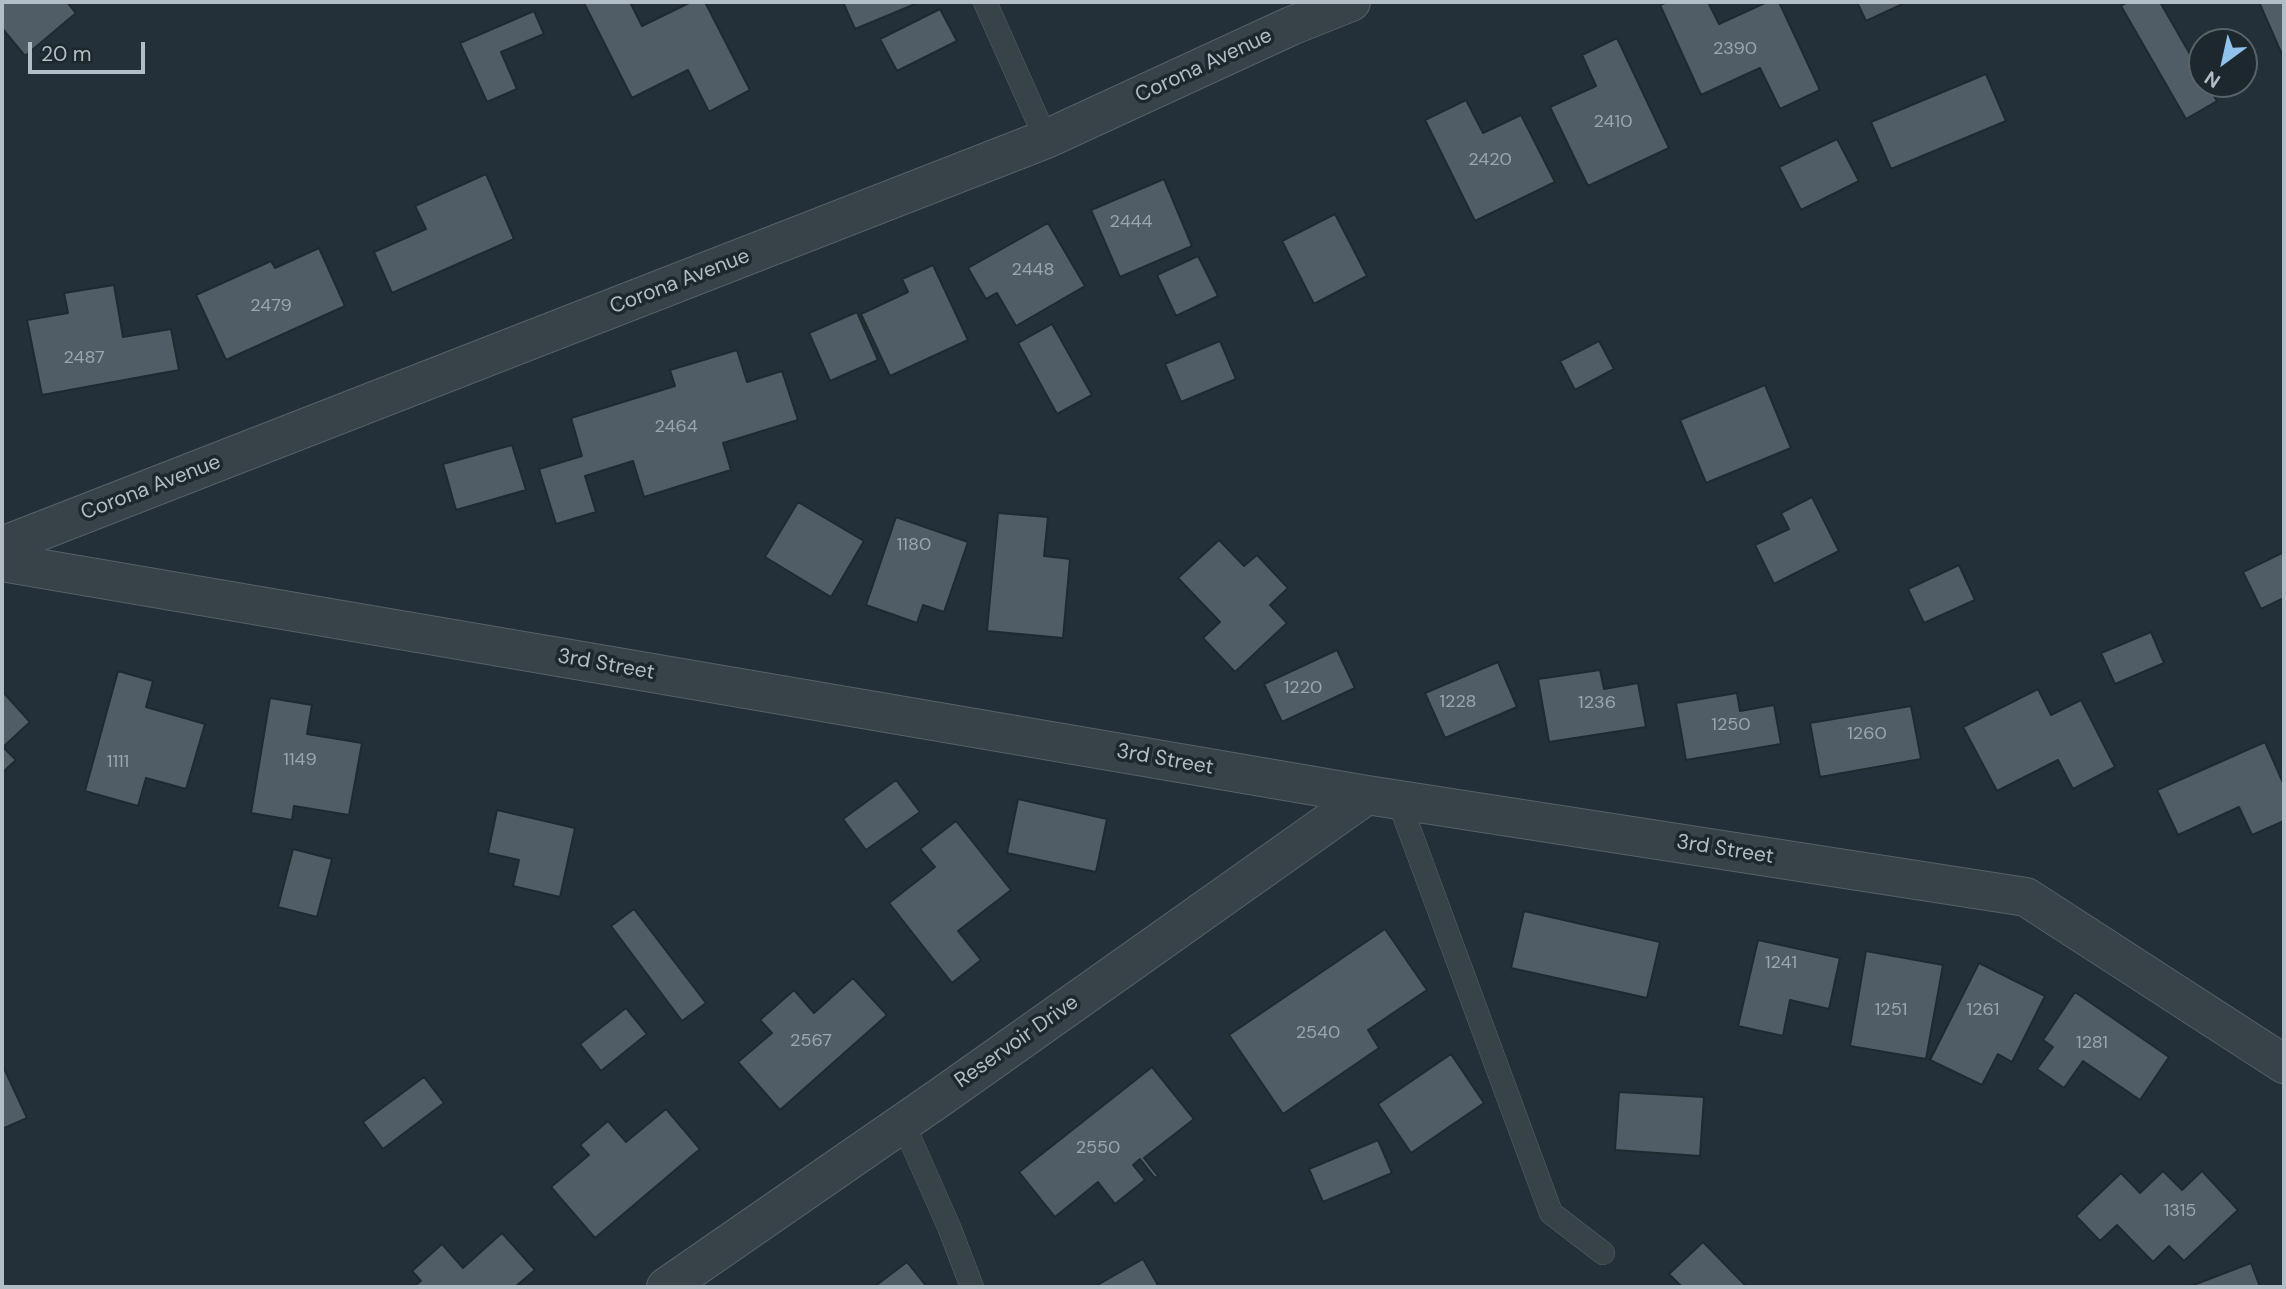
<!DOCTYPE html>
<style>
body{margin:0}
#map{position:relative;width:2286px;height:1289px;overflow:hidden;background:#243039;font-family:"DM Sans",sans-serif}
canvas{display:block}
.frame{position:absolute;inset:0;border:4px solid #b3bdc5;pointer-events:none}
.north{position:absolute;left:2188px;top:28px;width:70px;height:70px;box-sizing:border-box;background:#1d272e;border:2px solid #59636a;border-radius:50%;rotate:213deg;font-size:19px;font-weight:700;line-height:28px;text-align:center;color:#b3bdc5}
.north::after{content:'';display:block;margin:auto;width:24px;height:32px;background:#90c2ee;clip-path:polygon(50% 0,100% 100%,50% 72%,0 100%)}
.scale{position:absolute;left:28px;top:42px;width:117px;height:32px;box-sizing:border-box;border:4px solid #b3bdc5;border-top:0;padding-left:9px;font-size:21px;line-height:24px;white-space:nowrap;color:#b3bdc5;-webkit-text-stroke:5px #1d272e;paint-order:stroke}
</style>
<div id="map">
<canvas width="2286" height="1289"></canvas>
<div class="frame"></div>
<div class="north">N</div>
<div class="scale">20 m</div>
</div>
<script>
const c = document.querySelector('canvas').getContext('2d');
c.lineJoin = 'round';
function fill(path, color) { c.fillStyle = color; c.fill(path, 'evenodd'); }
const shape = rows => new Path2D(rows.map(r => 'M' + r).join(''));
function stroke(path, color, width, dash) { c.strokeStyle = color; c.lineWidth = width; c.lineCap = dash ? 'butt' : 'round'; c.setLineDash(dash || []); c.stroke(path); }
function write(font, color, halo, rows, align = 'center') {
  c.font = font + ' "DM Sans",sans-serif'; c.lineWidth = 7; c.setLineDash([]); c.textBaseline = 'middle'; c.strokeStyle = halo; c.fillStyle = color; for (const [text, x, y, turn = 0] of rows) {
    c.save(); c.translate(x, y); c.rotate((+turn || 0) * Math.PI / 180); c.textAlign = isNaN(turn) ? turn : align; if (halo) c.strokeText(text, 0, 0); c.fillText(text, 0, 0); c.restore();
  }
}
const building = shape([
 [2,2,67,2,76,13,25,56,2,28,2,2],
 [630,2,642,26,691,2,705,2,750,90,709,112,688,70,632,98,584,3,630,2],
 [843,2,920,2,855,29,843,2],
 [1668,2,1708,2,1719,24,1767,2,1779,2,1820,90,1780,109,1760,68,1701,95,1660,5,1668,2],
 [1857,2,1907,2,1866,21,1857,2],
 [2128,2,2160,2,2202,75,2202,84,2207,84,2217,101,2186,119,2121,6,2128,2],
 [2259,2,2284,2,2284,59,2259,2],
 [940,9,957,41,897,71,880,39,940,9],
 [534,11,544,34,501,52,517,89,487,102,460,43,534,11],
 [1617,38,1669,148,1588,186,1550,107,1596,86,1582,55,1617,38],
 [1986,74,2006,121,1891,169,1871,122,1986,74],
 [1466,100,1483,133,1521,115,1555,182,1475,221,1425,120,1466,100],
 [1837,139,1859,181,1801,210,1779,167,1837,139],
 [486,174,514,239,392,293,374,252,426,229,415,206,486,174],
 [1164,179,1192,246,1120,277,1091,210,1164,179],
 [1335,214,1367,276,1314,304,1282,241,1335,214],
 [1048,223,1085,286,1016,326,997,293,986,299,968,268,1048,223],
 [319,248,345,306,226,360,196,295,271,261,275,268,319,248],
 [1198,256,1218,296,1176,316,1157,275,1198,256],
 [933,265,968,340,890,376,861,314,908,292,902,279,933,265],
 [114,285,123,337,171,329,179,370,42,395,27,320,68,313,64,293,114,285],
 [857,312,878,360,830,381,809,333,857,312],
 [1052,324,1092,395,1057,414,1018,343,1052,324],
 [1220,341,1236,379,1181,402,1165,364,1220,341],
 [1599,341,1614,369,1575,390,1560,361,1599,341],
 [737,350,747,382,782,371,798,420,723,443,731,470,644,497,633,461,585,476,596,512,556,524,539,469,582,456,571,418,675,386,670,370,737,350],
 [1765,385,1791,448,1706,483,1680,420,1765,385],
 [512,445,526,490,456,510,443,464,512,445],
 [1812,497,1839,551,1774,584,1755,545,1789,529,1781,513,1812,497],
 [798,502,864,541,831,597,765,557,798,502],
 [998,513,1048,517,1044,556,1070,559,1063,638,987,631,998,513],
 [896,517,968,542,944,612,923,605,917,623,866,605,896,517],
 [1219,540,1244,566,1257,555,1288,588,1270,605,1287,623,1235,672,1203,638,1220,622,1178,578,1219,540],
 [2284,552,2284,598,2261,609,2243,572,2284,552],
 [1959,565,1975,600,1924,623,1908,589,1959,565],
 [2151,632,2164,663,2115,684,2101,653,2151,632],
 [1337,650,1355,688,1282,722,1264,684,1337,650],
 [1498,662,1517,707,1445,738,1425,693,1498,662],
 [1600,670,1604,689,1638,683,1646,727,1549,742,1538,679,1600,670],
 [118,671,153,681,146,707,205,724,186,789,146,778,138,806,85,791,118,671],
 [2038,689,2051,715,2081,700,2115,767,2073,789,2058,760,1997,791,1963,727,2038,689],
 [2,691,30,722,3,747,16,760,2,773,2,691],
 [1737,693,1740,711,1774,705,1781,744,1686,760,1676,703,1737,693],
 [270,698,312,705,307,734,362,743,349,815,294,806,292,820,251,813,270,698],
 [1911,706,1921,759,1820,777,1810,723,1911,706],
 [2265,742,2284,785,2284,821,2252,835,2239,807,2178,835,2157,790,2265,742],
 [896,780,920,812,866,850,843,819,896,780],
 [1018,799,1107,819,1096,872,1007,853,1018,799],
 [497,810,575,828,560,897,513,886,519,860,488,853,497,810],
 [956,821,1011,890,958,931,981,960,952,983,889,903,935,867,920,849,956,821],
 [293,849,332,859,317,917,278,907,293,849],
 [634,909,706,1003,682,1021,611,926,634,909],
 [1524,911,1660,942,1647,998,1511,968,1524,911],
 [1385,929,1427,990,1368,1030,1379,1048,1283,1114,1229,1035,1385,929],
 [1758,940,1840,958,1829,1009,1790,1000,1783,1036,1738,1026,1758,940],
 [1866,951,1943,965,1926,1059,1850,1046,1866,951],
 [1979,963,2045,996,2012,1062,1998,1054,1982,1085,1930,1060,1979,963],
 [853,978,887,1015,780,1110,738,1062,772,1033,760,1020,794,990,814,1013,853,978],
 [2075,992,2169,1057,2140,1100,2083,1061,2064,1088,2037,1069,2053,1047,2043,1040,2075,992],
 [626,1008,647,1034,601,1071,580,1044,626,1008],
 [1451,1054,1484,1103,1411,1153,1378,1104,1451,1054],
 [2,1064,27,1118,2,1129,2,1064],
 [1152,1067,1194,1119,1144,1158,1158,1176,1155,1178,1140,1159,1133,1165,1145,1180,1115,1204,1098,1182,1055,1217,1019,1172,1152,1067],
 [424,1077,444,1103,383,1149,363,1122,424,1077],
 [1619,1092,1704,1097,1700,1156,1615,1150,1619,1092],
 [666,1109,700,1149,595,1238,551,1187,589,1155,580,1145,608,1121,626,1142,666,1109],
 [1378,1140,1392,1173,1323,1202,1309,1169,1378,1140],
 [2163,1171,2182,1190,2202,1171,2238,1210,2184,1261,2169,1246,2153,1262,2117,1225,2100,1241,2076,1216,2121,1173,2140,1193,2163,1171],
 [502,1233,535,1270,515,1287,413,1287,421,1281,412,1271,442,1244,463,1268,502,1233],
 [1703,1242,1747,1287,1682,1287,1669,1274,1703,1242],
 [1143,1259,1159,1287,1094,1287,1143,1259],
 [907,1262,927,1287,874,1287,907,1262],
 [2251,1263,2260,1287,2192,1287,2191,1286,2251,1263]
]);
const service = shape([
 [985,2,1046,139],
 [1398,799,1551,1213,1603,1253],
 [903,1123,949,1227,972,1287]
]);
const minor = shape([
 [2,546,1046,139,1291,26,1351,2],
 [2,562,1367,795,2026,897,2284,1064],
 [666,1287,942,1096,1367,795]
]);
const numberNames = [
 ["2390",1735,49],
 ["2410",1613,122],
 ["2420",1490,160],
 ["2444",1131,222],
 ["2448",1033,270],
 ["2479",271,306],
 ["2487",84,358],
 ["2464",676,427],
 ["1180",914,545],
 ["1220",1303,688],
 ["1228",1458,702],
 ["1236",1597,703],
 ["1250",1731,725],
 ["1260",1867,734],
 ["1149",300,760],
 ["1111",118,762],
 ["1241",1781,963],
 ["1251",1891,1010],
 ["1261",1983,1010],
 ["2540",1318,1033],
 ["2567",811,1041],
 ["1281",2092,1043],
 ["2550",1098,1148],
 ["1315",2180,1211]
];
const streetNames = [
 ["Corona Avenue",1204,66,-25],
 ["Corona Avenue",680,282,-21],
 ["Corona Avenue",151,488,-21],
 ["3rd Street",606,665,10],
 ["3rd Street",1165,760,10],
 ["3rd Street",1725,850,9],
 ["Reservoir Drive",1017,1042,-35]
];
fill(building, '#505d67');
stroke(building, '#1f2930', 2);
stroke(service, '#566067', 24);
stroke(minor, '#566067', 40);
stroke(service, '#384249', 23);
stroke(minor, '#384249', 38);
write('18px', '#9aa5ae', null, numberNames);
write('21px', '#b3bdc5', '#1d272e', streetNames);
</script>
